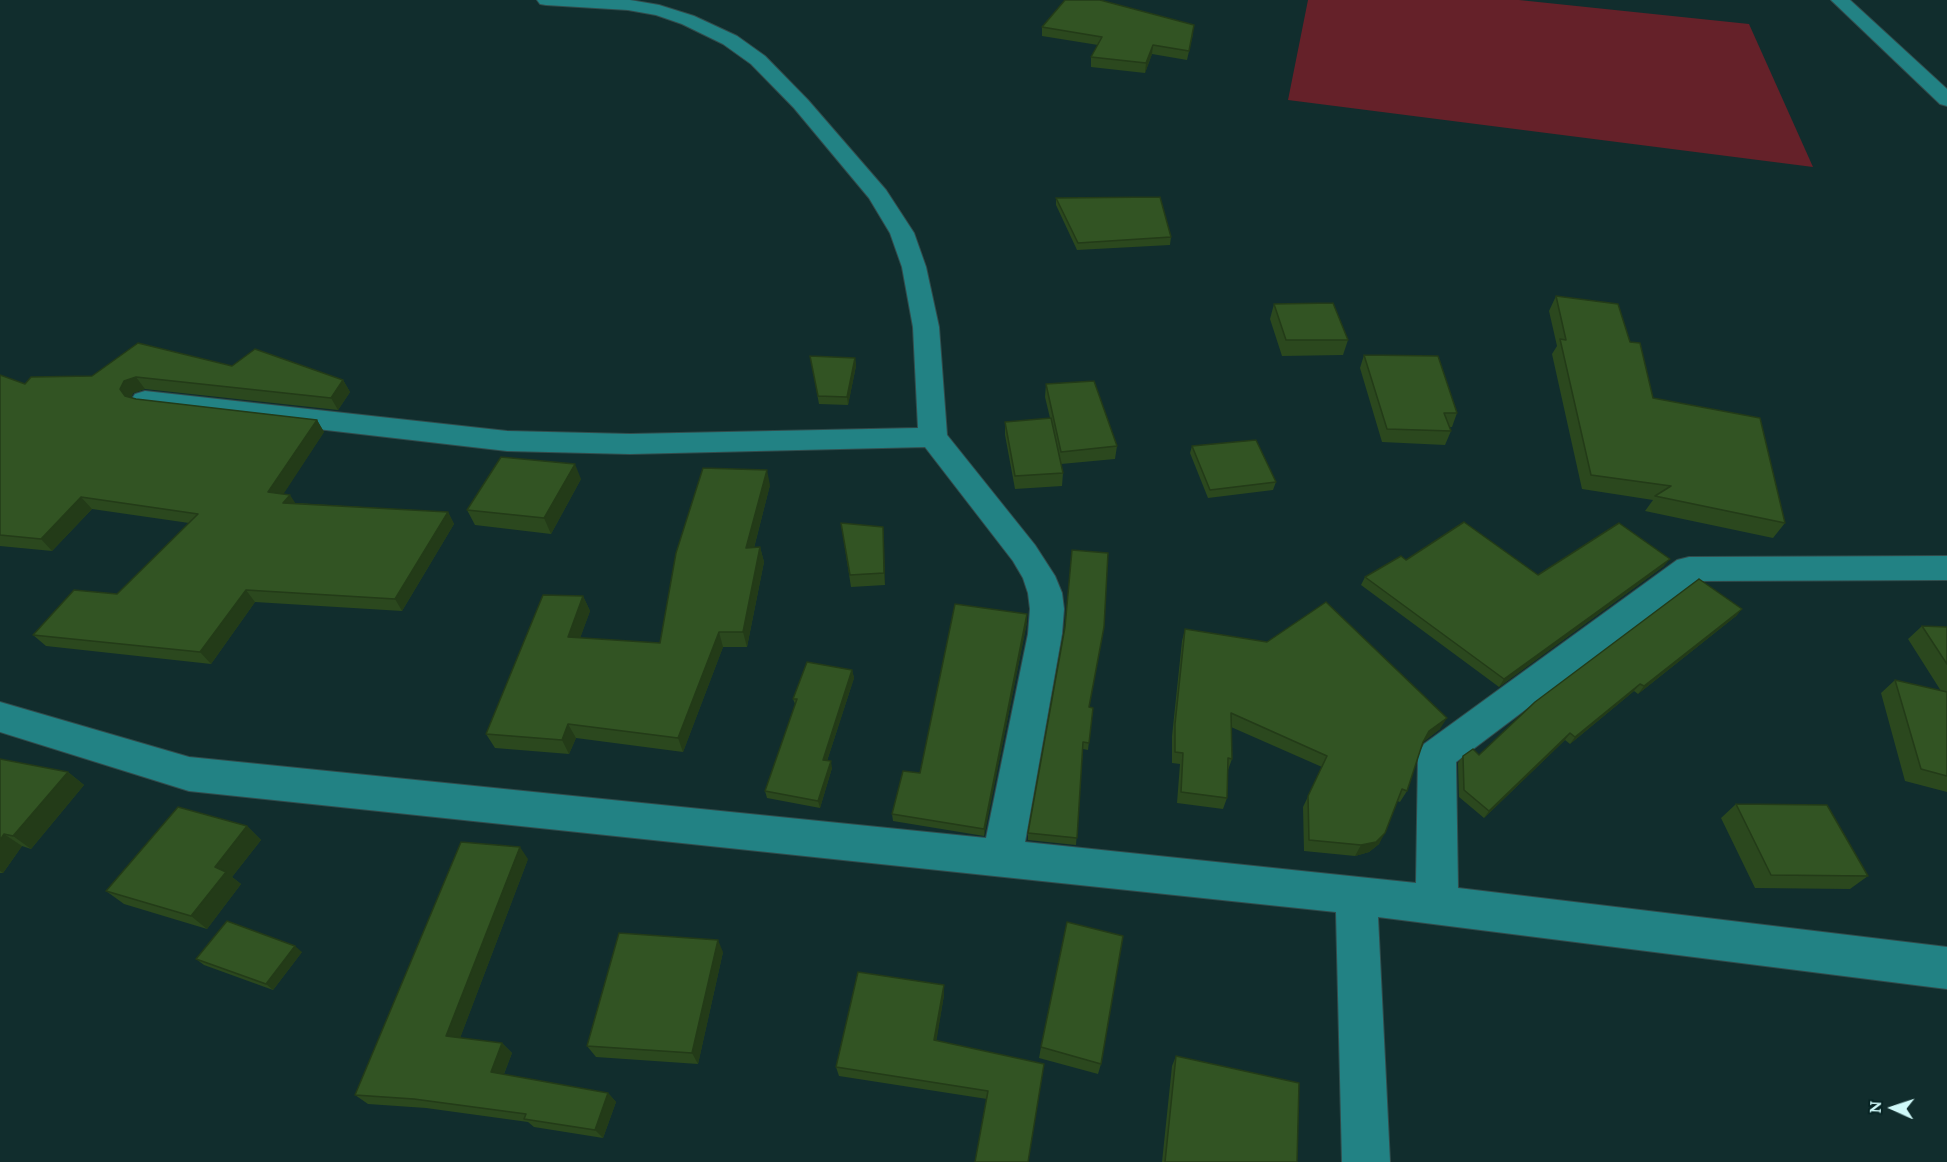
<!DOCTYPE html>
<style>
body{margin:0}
#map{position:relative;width:1947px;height:1162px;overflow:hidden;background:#112d2d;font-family:Lora,serif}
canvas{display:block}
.north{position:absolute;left:1863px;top:1078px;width:60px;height:60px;-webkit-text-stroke:4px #062323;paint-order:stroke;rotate:273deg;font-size:16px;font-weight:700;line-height:24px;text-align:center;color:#d0f9f9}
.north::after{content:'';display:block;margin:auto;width:21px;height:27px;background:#d0f9f9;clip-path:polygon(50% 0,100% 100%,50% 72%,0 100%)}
</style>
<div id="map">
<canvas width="1947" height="1162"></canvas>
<div class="north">N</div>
</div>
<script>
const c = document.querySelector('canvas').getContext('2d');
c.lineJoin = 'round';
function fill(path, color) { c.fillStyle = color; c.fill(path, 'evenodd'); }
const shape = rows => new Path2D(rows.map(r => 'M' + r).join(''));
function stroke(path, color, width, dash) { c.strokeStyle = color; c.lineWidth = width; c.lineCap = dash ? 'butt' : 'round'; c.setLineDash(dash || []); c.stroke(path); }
const green = shape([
 [1308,0,1519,0,1749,24,1813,167,1288,100]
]);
const minor = shape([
 [537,0,630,0,659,5,694,16,737,36,765,56,808,100,886,190,914,233,926,267,939,327,947,435,1035,545,1055,576,1062,593,1064,609,1062,634,1025,842,1416,883,1418,755,1424,744,1677,560,1689,557,1947,556,1947,580,1696,581,1456,762,1458,888,1947,947,1947,989,1378,917,1390,1162,1342,1162,1336,912,189,791,0,732,0,702,189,757,986,838,1028,634,1030,609,1028,593,1023,578,1013,561,925,447,630,454,507,451,145,409,135,406,131,400,135,394,145,391,507,431,630,434,918,428,913,327,902,267,890,233,869,198,794,108,751,64,723,44,682,24,656,15,628,10,546,5,540,4,537,0],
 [1831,0,1850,0,1947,89,1947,106,1940,104,1831,0]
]);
const wall = shape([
 [1042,27,1193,34,1187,60,1152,54,1145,73,1091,67,1091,57,1098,45,1042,36],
 [1056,198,1171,237,1170,245,1077,250,1056,205],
 [1556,296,1630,342,1653,398,1785,523,1773,538,1645,511,1653,500,1582,489,1552,354,1557,346,1549,311],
 [1274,304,1348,340,1343,355,1282,356,1270,319],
 [1364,355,1457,413,1452,427,1449,427,1451,431,1445,445,1382,442,1360,368],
 [810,356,855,358,856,366,848,405,819,404],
 [232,366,343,380,350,392,338,410,145,389,133,393,131,398,136,399,317,420,324,432,283,494,295,503,448,512,454,524,402,611,255,602,211,664,46,646,33,635,117,594,189,523,92,509,52,551,0,546,0,375,25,384,92,376],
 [1046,384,1117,446,1115,459,1061,464,1063,473,1062,486,1015,489,1005,435,1005,422,1050,418,1045,397],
 [1192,446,1276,482,1273,490,1208,498,1190,453],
 [581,479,551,534,475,525,467,510],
 [770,485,754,548,760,547,764,562,747,647,723,647,683,752,576,738,569,754,495,748,486,734,583,596,590,611,580,638,660,643],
 [841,523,883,527,885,585,851,587],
 [1406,560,1538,575,1664,566,1499,687,1361,585,1365,577],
 [1742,609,1736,616,1638,694,1634,691,1570,744,1565,740,1484,818,1459,797,1458,763,1463,756,1479,755],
 [1027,622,984,836,893,821,892,814],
 [1922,626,1947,627,1947,792,1905,781,1881,693,1895,680,1941,691,1908,639],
 [1185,629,1440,729,1423,742,1407,791,1400,802,1397,801,1379,844,1369,852,1355,856,1304,851,1303,807,1322,767,1231,727,1232,759,1228,770,1227,798,1223,809,1177,803,1180,764,1172,763,1172,736,1182,641],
 [852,670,854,678,827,761,832,768,820,808,767,798,765,791,795,704,793,699],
 [1089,707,1093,708,1088,750,1083,749,1076,845,1028,840,1028,833],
 [0,759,68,772,84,785,31,849,22,846,3,873,0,873],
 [1736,804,1868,876,1850,889,1755,888,1721,818],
 [247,826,261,840,232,877,241,884,207,929,124,904,106,891],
 [528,859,460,1038,502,1043,512,1053,504,1074,608,1093,616,1102,603,1138,534,1127,528,1122,426,1108,368,1104,355,1095],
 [302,952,273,990,204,965,196,959],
 [723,952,698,1064,596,1057,587,1046],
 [944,995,936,1041,1044,1064,987,1099,839,1076,836,1067],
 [1041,1047,1101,1064,1098,1074,1039,1058],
 [1176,1056,1297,1162,1162,1162,1172,1066]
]);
const shadedWall = shape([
 [1153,45,1152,54,1145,73,1146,63],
 [855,358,856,366,848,405,847,397],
 [136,377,145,389,133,393,129,401,120,389,124,381],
 [343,380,350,392,338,410,331,398],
 [317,420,324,432,277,504,268,492],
 [575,464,581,479,551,534,544,518],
 [767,470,770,485,750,563,746,548],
 [290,495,298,507,283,503],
 [81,497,92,509,52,551,41,539],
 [448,512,454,524,402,611,395,599],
 [883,527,884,539,885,585,884,573],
 [760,547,764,562,747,647,743,632],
 [1670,559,1664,566,1499,687,1504,679],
 [246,590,255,602,211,664,200,652],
 [583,596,590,611,575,652,568,637],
 [1742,609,1736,616,1638,694,1644,686],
 [1027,614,1027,622,984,836,984,829],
 [719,632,723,647,683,752,678,738],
 [852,670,854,678,825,767,823,760],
 [1640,684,1634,691,1570,744,1575,737],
 [1447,718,1440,729,1422,743,1429,731],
 [568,724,576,738,569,754,562,740],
 [1570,733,1565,740,1484,818,1489,811],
 [831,761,832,768,820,808,818,801],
 [68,772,84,785,31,849,13,836],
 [247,826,261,840,232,877,241,884,207,929,191,916,215,867],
 [1385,833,1379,844,1369,852,1355,856,1361,845],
 [4,834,22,846,3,873,0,871,0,840],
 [520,847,528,859,457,1046,446,1036],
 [718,940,723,952,698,1064,692,1053],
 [295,946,302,952,273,990,266,984],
 [944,985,944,995,935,1050,934,1040],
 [502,1043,512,1053,501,1081,491,1072],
 [608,1093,616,1102,603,1138,595,1130]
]);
const building = shape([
 [1065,0,1100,0,1194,25,1189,51,1153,45,1146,63,1091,57,1102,37,1042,27,1065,0],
 [1160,197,1171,237,1078,243,1056,198,1160,197],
 [1556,296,1618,304,1630,342,1640,343,1653,398,1760,418,1785,523,1655,496,1671,486,1591,475,1560,339,1566,340,1556,296],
 [1333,303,1348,340,1286,340,1274,304,1333,303],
 [138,343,232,366,255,349,343,380,331,398,136,377,124,381,120,389,125,396,136,399,317,420,268,492,290,495,283,503,448,512,395,599,246,590,200,652,33,635,74,590,117,594,198,514,81,497,41,539,0,535,0,375,25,384,31,377,92,376,138,343],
 [1364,355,1438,356,1457,413,1444,413,1451,431,1387,429,1364,355],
 [810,356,855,358,847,397,818,396,810,356],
 [1094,381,1117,446,1061,452,1046,384,1094,381],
 [1051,418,1063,473,1015,476,1005,422,1051,418],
 [1256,440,1276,482,1210,490,1192,446,1256,440],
 [501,457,575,464,544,518,467,510,501,457],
 [703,468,767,470,746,548,760,547,743,632,719,632,678,738,568,724,562,740,486,734,543,595,583,596,568,637,660,643,676,553,703,468],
 [1464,522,1538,575,1619,523,1670,559,1504,679,1365,577,1401,556,1406,560,1464,522],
 [841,523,883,527,884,573,850,575,841,523],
 [1072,550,1108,553,1104,627,1089,707,1093,708,1089,743,1083,742,1077,838,1028,833,1065,627,1072,550],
 [1699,579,1742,609,1644,686,1640,684,1575,737,1570,733,1489,811,1464,790,1463,756,1473,749,1479,755,1535,702,1699,579],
 [1326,602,1447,718,1429,731,1423,742,1407,791,1402,789,1385,833,1376,842,1361,845,1309,840,1308,796,1327,756,1231,713,1232,759,1228,758,1227,798,1181,792,1183,753,1175,752,1175,724,1185,629,1267,642,1326,602],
 [955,604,1027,614,984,829,892,814,903,771,920,773,955,604],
 [1922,626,1947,627,1947,664,1922,626],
 [807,662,852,670,823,760,831,761,818,801,765,791,797,699,793,699,807,662],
 [1895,680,1947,692,1947,776,1921,769,1895,680],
 [0,759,68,772,13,836,4,834,0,840,0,759],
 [1736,804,1827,805,1868,876,1771,875,1736,804],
 [178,807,247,826,215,867,226,872,191,916,106,891,178,807],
 [461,842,520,847,446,1036,502,1043,491,1072,608,1093,595,1130,524,1119,526,1114,414,1099,355,1095,461,842],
 [227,921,295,946,266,984,196,959,227,921],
 [1067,922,1123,936,1101,1064,1041,1047,1067,922],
 [619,933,718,940,692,1053,587,1046,619,933],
 [858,972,944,985,934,1040,1044,1064,1028,1162,975,1162,988,1091,836,1067,858,972],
 [1176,1056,1299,1083,1297,1162,1165,1162,1176,1056]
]);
fill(green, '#652129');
stroke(minor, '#324c4c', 2);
fill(minor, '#228284');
fill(wall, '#2b481e');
fill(shadedWall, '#233b18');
fill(building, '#325423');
stroke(building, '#233b18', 1.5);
</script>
